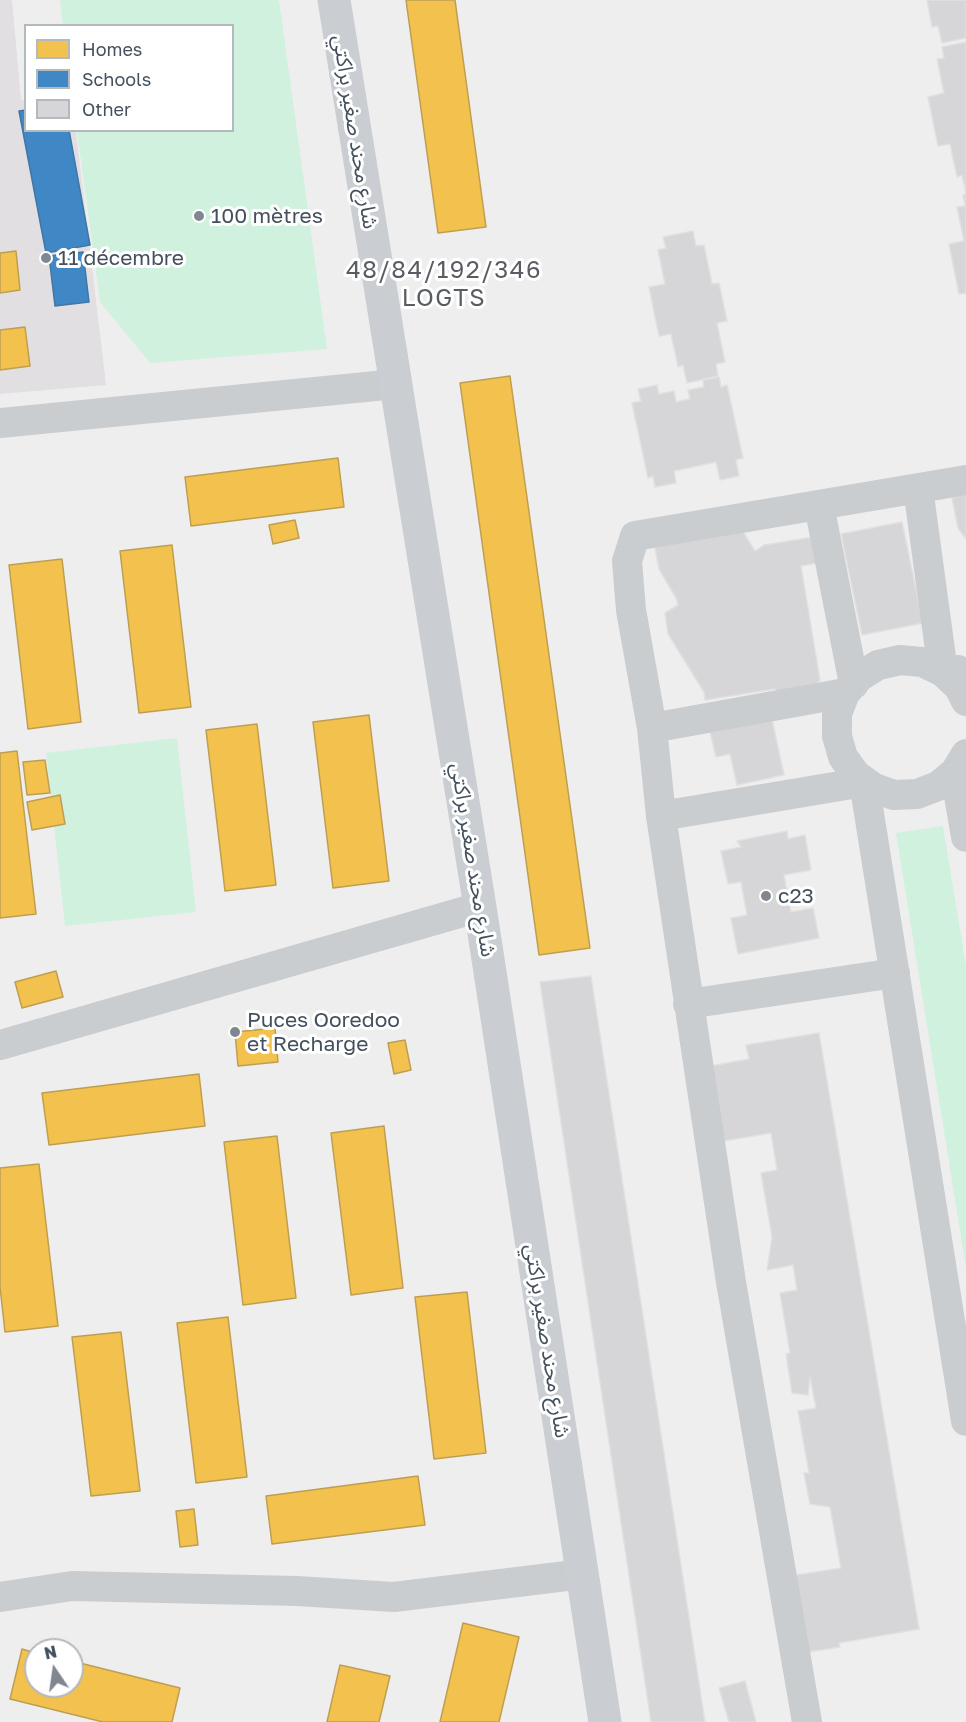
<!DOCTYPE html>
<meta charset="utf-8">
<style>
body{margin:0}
#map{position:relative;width:966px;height:1722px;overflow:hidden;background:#efeeee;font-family:"Golos Text",sans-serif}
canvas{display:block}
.legend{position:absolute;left:24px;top:24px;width:210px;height:108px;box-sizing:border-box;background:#fff;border:2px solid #b4b9be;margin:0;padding:8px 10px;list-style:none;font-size:18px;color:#44505d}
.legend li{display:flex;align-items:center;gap:12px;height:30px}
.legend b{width:30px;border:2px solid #b4b9be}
.north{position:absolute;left:24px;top:1638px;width:60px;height:60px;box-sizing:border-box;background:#fff;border:2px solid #b4b9be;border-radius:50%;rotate:347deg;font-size:16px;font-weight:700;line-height:24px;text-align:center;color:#44505d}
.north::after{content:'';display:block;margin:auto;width:21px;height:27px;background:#808790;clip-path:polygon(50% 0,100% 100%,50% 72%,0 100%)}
</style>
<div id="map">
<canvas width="966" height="1722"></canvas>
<ul class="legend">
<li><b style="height:16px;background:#f2c14e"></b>Homes</li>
<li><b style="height:16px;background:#3f88c5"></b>Schools</li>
<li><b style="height:16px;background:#d6d6d9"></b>Other</li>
</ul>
<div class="north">N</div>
</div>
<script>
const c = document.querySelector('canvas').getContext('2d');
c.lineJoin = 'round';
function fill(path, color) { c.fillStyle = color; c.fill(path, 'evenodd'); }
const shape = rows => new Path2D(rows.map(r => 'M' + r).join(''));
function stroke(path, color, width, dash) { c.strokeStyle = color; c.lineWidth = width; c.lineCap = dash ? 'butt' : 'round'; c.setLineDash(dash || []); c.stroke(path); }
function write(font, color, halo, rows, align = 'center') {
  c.font = font + ' "Golos Text","Noto Sans Arabic",sans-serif'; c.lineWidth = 6; c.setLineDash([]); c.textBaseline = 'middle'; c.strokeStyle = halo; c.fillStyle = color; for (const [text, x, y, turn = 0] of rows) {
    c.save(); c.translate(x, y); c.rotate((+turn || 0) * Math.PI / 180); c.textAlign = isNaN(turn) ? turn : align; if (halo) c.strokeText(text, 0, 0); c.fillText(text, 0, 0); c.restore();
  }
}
const education = shape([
 [0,0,12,0,21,100,25,101,26,130,76,131,106,385,0,394]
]);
const green = shape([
 [60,0,279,0,327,349,150,363,100,302,77,131,232,130,232,26,63,25],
 [177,738,196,912,65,926,46,753],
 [943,826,966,966,966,1268,896,833]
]);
const homes = shape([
 [406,0,455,0,486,227,438,233,406,0],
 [16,251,20,290,0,293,0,253,16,251],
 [25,327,30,366,0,370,0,330,25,327],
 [510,376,590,948,539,955,460,383,510,376],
 [338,458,344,507,191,526,185,477,338,458],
 [295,520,299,538,273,544,269,525,295,520],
 [172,545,191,707,139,713,120,551,172,545],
 [62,559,81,722,28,729,9,565,62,559],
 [369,715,389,881,333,888,313,722,369,715],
 [257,724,276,885,225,891,206,730,257,724],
 [17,751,36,914,0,918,0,753,17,751],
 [45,760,50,793,27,795,23,762,45,760],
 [60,795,65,824,32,830,27,802,60,795],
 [56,971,63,997,22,1008,15,982,56,971],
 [275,1028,278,1062,238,1066,235,1032,275,1028],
 [405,1040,411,1070,394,1074,388,1043,405,1040],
 [199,1074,205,1126,49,1145,42,1093,199,1074],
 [384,1126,403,1288,351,1295,331,1133,384,1126],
 [277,1136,296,1298,243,1305,224,1142,277,1136],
 [39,1164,58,1326,5,1332,0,1287,0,1168,39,1164],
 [467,1292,486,1453,434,1459,415,1297,467,1292],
 [228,1317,247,1477,196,1483,177,1323,228,1317],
 [121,1332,140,1491,91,1496,72,1337,121,1332],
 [418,1476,425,1525,272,1544,266,1496,418,1476],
 [194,1509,198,1545,180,1547,176,1511,194,1509],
 [463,1623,519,1637,499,1722,440,1722,463,1623],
 [22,1649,36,1653,36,1686,72,1686,72,1661,180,1688,172,1722,103,1722,10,1699,22,1649],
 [340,1665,390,1676,379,1722,327,1722,340,1665]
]);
const schools = shape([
 [26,110,26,130,69,130,90,245,46,253,19,111,26,110],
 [83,252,89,302,55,306,49,256,83,252]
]);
const building = shape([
 [927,0,966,0,966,38,942,43,938,26,932,27,927,0],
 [966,42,966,193,962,175,957,177,950,144,938,146,928,97,944,93,937,59,944,58,942,47,966,42],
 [966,194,966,293,959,294,949,244,964,241,957,207,965,206,963,195,966,194],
 [693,231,696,246,704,245,712,284,719,283,727,321,717,323,725,362,716,364,718,376,687,383,683,365,678,367,671,334,659,336,649,287,665,284,658,250,666,248,663,237,693,231],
 [719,377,721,387,727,385,743,458,736,460,739,476,720,480,716,462,674,471,676,483,655,487,653,476,648,478,632,403,641,401,638,389,657,385,659,394,674,391,676,402,690,399,688,390,704,387,703,380,719,377],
 [966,494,966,539,958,528,952,498,966,494],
 [737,522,755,551,764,545,814,537,818,563,801,566,820,680,811,690,783,703,775,689,705,700,704,692,668,634,665,613,678,605,676,598,659,569,654,543,737,522],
 [902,522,923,623,862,635,841,534,902,522],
 [772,719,784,775,737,785,730,754,716,757,710,732,772,719],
 [787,831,788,839,805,835,811,870,784,875,791,912,813,908,819,938,738,954,731,918,747,915,741,882,728,884,721,851,741,847,737,841,787,831],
 [591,976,705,1722,651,1722,540,982,591,976],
 [819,1033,919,1629,839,1643,840,1647,802,1653,790,1576,841,1568,830,1507,810,1504,804,1473,809,1473,798,1411,816,1408,810,1377,808,1395,792,1393,786,1354,790,1353,780,1293,797,1290,793,1265,767,1270,772,1237,761,1173,777,1170,771,1133,724,1141,711,1066,749,1059,746,1045,819,1033],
 [745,1681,756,1722,729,1722,719,1688,745,1681]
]);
const street = shape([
 [0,423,396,384],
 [918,488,943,672,958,670],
 [819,505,854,684],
 [966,701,959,687,943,672,922,662,900,660,878,665,859,677,845,693,837,714,837,736,843,757,856,775,874,788,894,795,917,794,938,786,955,772,966,754],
 [652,728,845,693],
 [955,772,966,837],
 [661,816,864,782,966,1421],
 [688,1004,895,973],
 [0,1045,480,907],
 [0,1597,72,1586,297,1591,394,1597,583,1574],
 [807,1722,731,1282,661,816,652,728,631,610,627,561,635,536,966,480]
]);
const secondary = shape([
 [334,0,480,907,605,1722]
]);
const markers = [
 [199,216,6,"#808790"],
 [46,258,6,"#808790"],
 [766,896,6,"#808790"],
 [235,1032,6,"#808790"]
];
const streetNames = [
 ["شارع محند صغير براكتي",355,132,81],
 ["شارع محند صغير براكتي",473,860,81],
 ["شارع محند صغير براكتي",547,1341,81]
];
const poiNames = [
 ["100 mètres",211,216],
 ["11 décembre",58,258],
 ["c23",778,896],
 ["Puces Ooredoo",247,1020],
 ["et Recharge",247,1044]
];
const quarterNames = [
 ["48/84/192/346",444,270],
 ["LOGTS",444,298]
];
fill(education, '#e1dfe1');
fill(green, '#d0f1de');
fill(homes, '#f2c14e');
stroke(homes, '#be9f52', 1.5);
fill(schools, '#3f88c5');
stroke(schools, '#4077a6', 1.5);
fill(building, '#d6d6d9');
stroke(building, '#e0e0e1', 1.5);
stroke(street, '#cacdcf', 30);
stroke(secondary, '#caced2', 33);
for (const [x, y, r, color] of markers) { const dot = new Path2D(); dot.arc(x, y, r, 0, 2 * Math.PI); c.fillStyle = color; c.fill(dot); stroke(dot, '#fff', 2); }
write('21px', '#44505d', '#fff', streetNames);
write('21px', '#44505d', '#fff', poiNames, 'left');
c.letterSpacing = '1.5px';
write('24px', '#595d63', '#fff', quarterNames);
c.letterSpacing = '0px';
</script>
